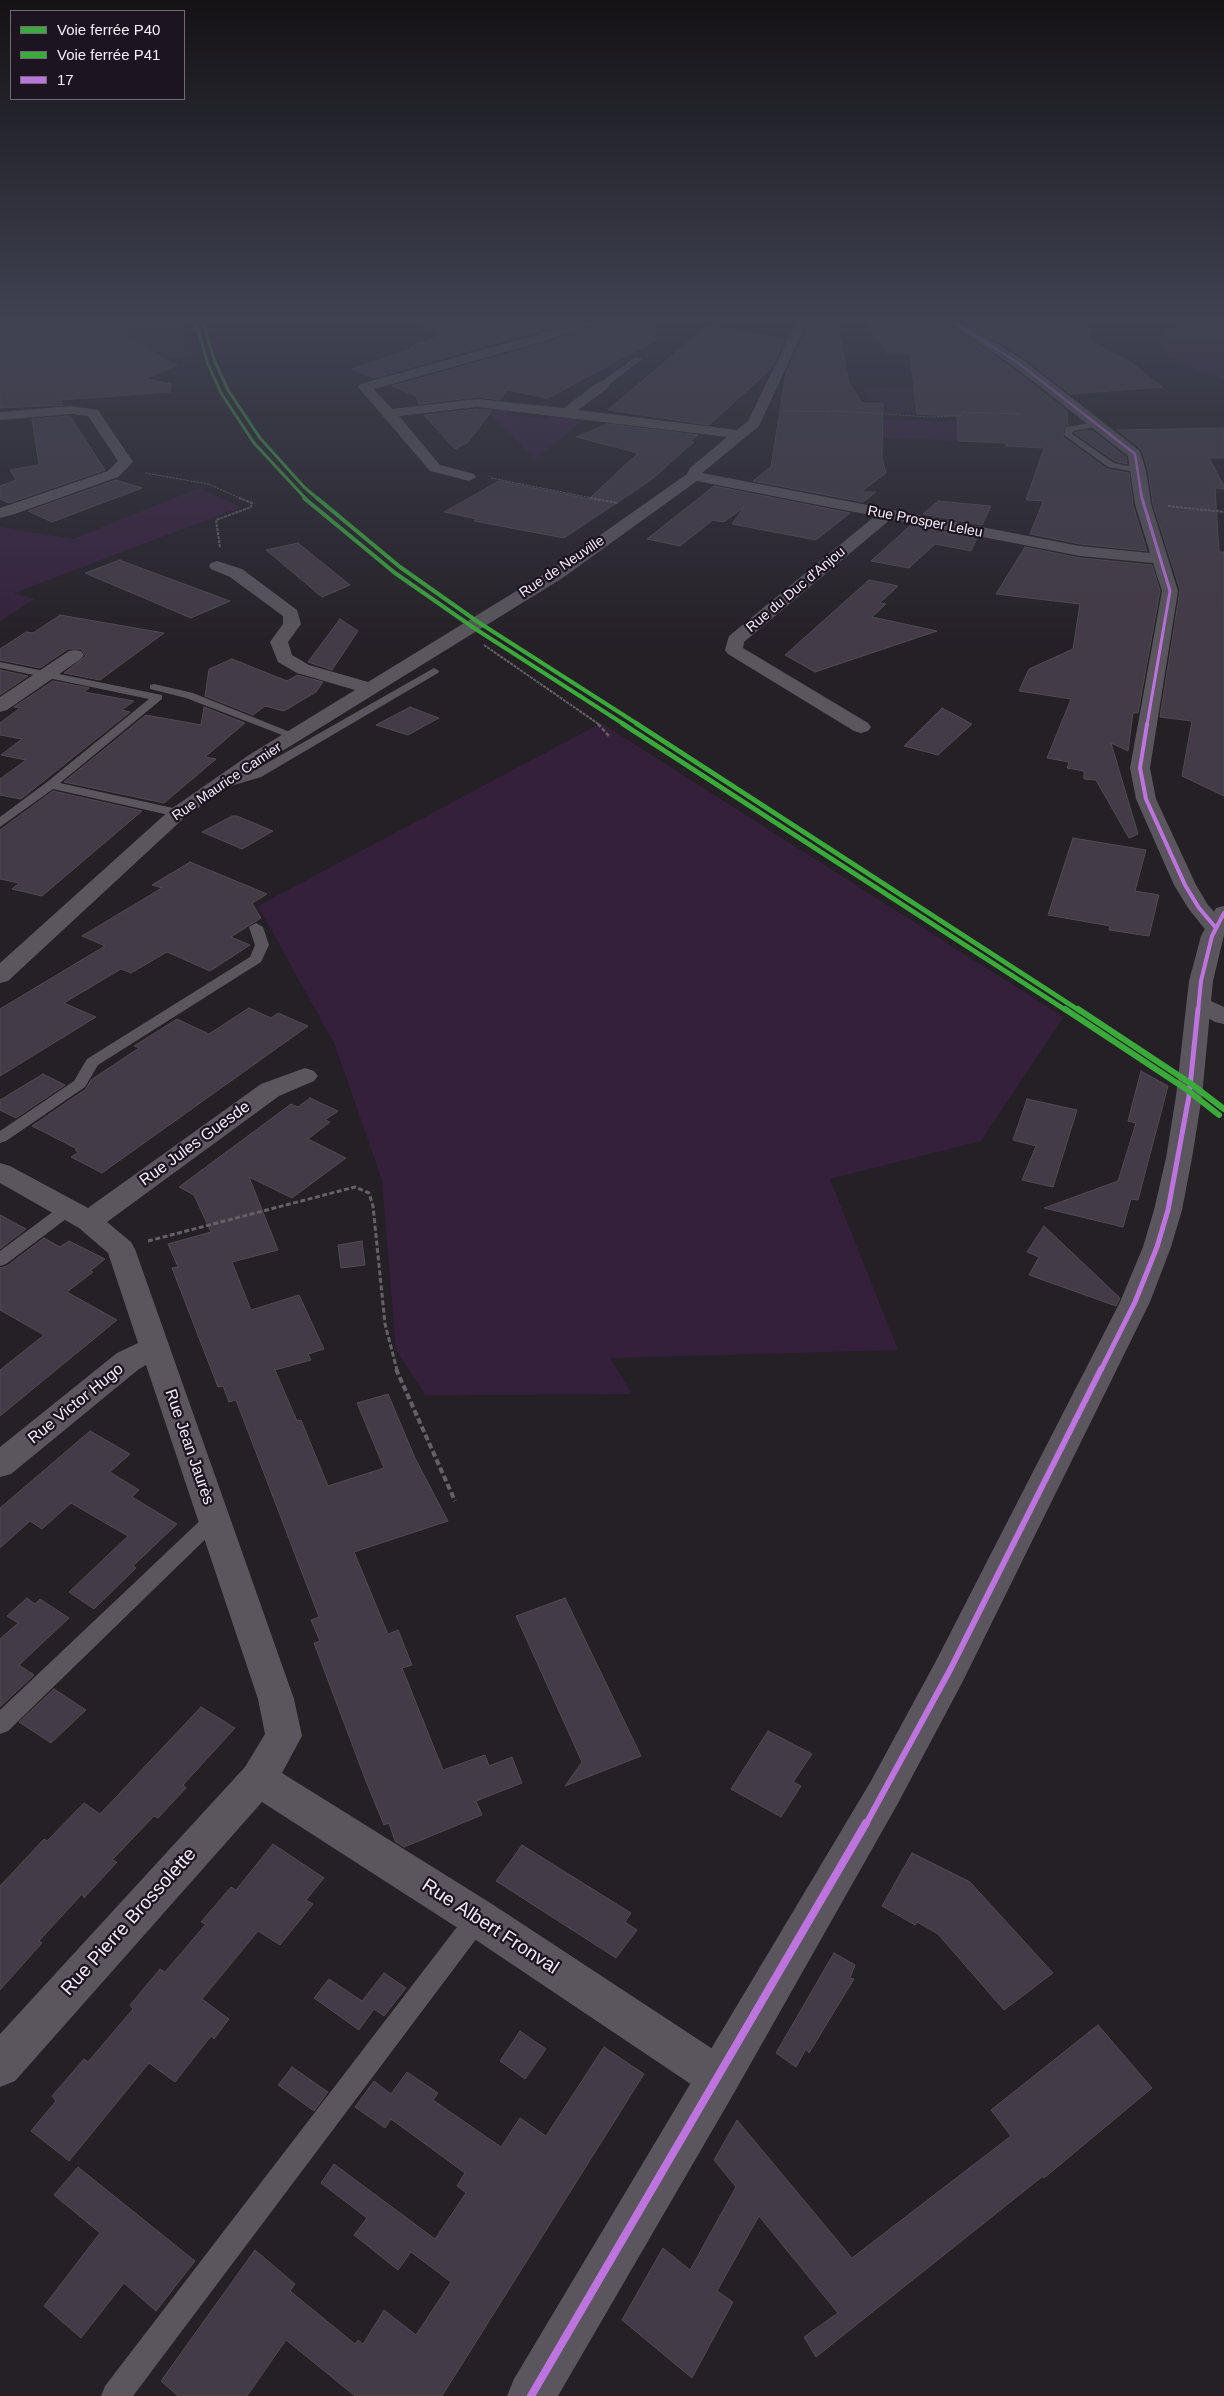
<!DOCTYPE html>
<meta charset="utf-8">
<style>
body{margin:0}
#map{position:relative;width:1224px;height:2396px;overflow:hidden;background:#252026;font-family:Arial,sans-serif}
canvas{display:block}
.legend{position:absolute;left:10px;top:10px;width:175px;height:90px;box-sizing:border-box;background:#1c141f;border:1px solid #726b75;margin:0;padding:6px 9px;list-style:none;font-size:15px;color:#f3edf5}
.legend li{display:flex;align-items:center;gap:10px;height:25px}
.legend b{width:25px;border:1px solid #726b75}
</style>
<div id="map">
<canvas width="1224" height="2396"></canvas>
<ul class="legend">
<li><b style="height:6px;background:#3aab3a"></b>Voie ferrée P40</li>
<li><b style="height:6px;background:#3aab3a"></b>Voie ferrée P41</li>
<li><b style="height:6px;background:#be74df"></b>17</li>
</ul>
</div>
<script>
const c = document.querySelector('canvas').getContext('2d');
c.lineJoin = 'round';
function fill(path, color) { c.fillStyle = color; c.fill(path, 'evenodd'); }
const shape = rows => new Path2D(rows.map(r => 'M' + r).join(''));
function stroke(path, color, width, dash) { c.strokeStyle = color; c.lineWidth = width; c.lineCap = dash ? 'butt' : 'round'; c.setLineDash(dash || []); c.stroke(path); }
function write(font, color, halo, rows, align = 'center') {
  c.font = font + ' Arial,sans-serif'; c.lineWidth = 4.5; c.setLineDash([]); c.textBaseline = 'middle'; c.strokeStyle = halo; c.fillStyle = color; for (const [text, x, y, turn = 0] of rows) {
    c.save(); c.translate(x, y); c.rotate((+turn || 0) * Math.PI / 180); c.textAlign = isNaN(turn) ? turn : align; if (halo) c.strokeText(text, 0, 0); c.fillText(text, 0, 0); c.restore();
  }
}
const built = shape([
 [0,319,182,319,188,356,0,381],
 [908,387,1018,391,958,416,873,412,867,405,863,389]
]);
const green = shape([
 [1205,319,1224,319,1224,379,1201,372,1167,355,1158,339,1177,325],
 [482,408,508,410,504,414,546,419,551,416,583,420,536,459],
 [869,419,957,422,958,441,868,437],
 [199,488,241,507,14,593,34,599,0,621,0,527,73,539],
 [601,723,1063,1017,981,1141,830,1179,898,1350,610,1358,632,1394,425,1395,396,1350,382,1180,335,1045,258,906]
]);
const building = shape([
 [411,319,581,319,374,378,352,369,414,348,410,347,444,334,410,322,411,319],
 [605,319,653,319,656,340,548,398,507,390,500,400,477,397,419,404,416,396,392,386,542,344,602,324,605,319],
 [868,319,940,319,1011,367,1067,411,1068,425,1064,427,1063,437,1107,469,1129,473,1133,505,1147,551,1080,544,1030,534,1043,501,1026,500,1044,448,1006,446,1006,443,958,441,957,416,917,414,910,354,888,354,865,320,868,319],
 [959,319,1088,319,1089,339,1119,357,1124,357,1162,387,1070,394,1023,357,959,319],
 [91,320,177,365,145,379,171,384,170,392,60,400,63,405,0,408,0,330,26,325,37,331,91,320],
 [816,320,837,320,849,383,862,403,883,404,882,458,886,473,861,492,876,492,863,502,753,481,771,467,786,372,808,326,816,320],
 [707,326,785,339,772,368,709,425,608,410,707,326],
 [477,409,492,411,468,442,455,449,424,415,477,409],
 [70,416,105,470,9,503,0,499,0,486,16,480,10,470,39,465,32,419,70,416],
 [607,424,698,435,691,441,694,442,651,480,564,538,474,521,477,519,444,512,499,481,589,499,638,453,576,437,607,424],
 [1224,428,1224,458,1209,458,1224,486,1224,489,1215,488,1219,552,1224,552,1224,796,1182,776,1192,721,1160,717,1180,590,1153,504,1148,470,1142,450,1117,430,1224,428],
 [1083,431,1093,431,1126,457,1127,464,1115,461,1074,433,1083,431],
 [116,480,142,488,52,522,28,511,116,480],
 [714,486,850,513,816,540,732,524,744,507,724,522,713,520,680,546,647,539,714,486],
 [938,501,991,506,982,525,923,514,938,501],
 [911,525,977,538,971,551,935,544,909,568,871,561,911,525],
 [298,543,350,585,322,597,266,550,298,543],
 [1025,547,1080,558,1152,565,1160,591,1138,713,1133,713,1128,751,1111,743,1138,834,1129,838,1096,780,1084,779,1084,771,1067,768,1069,762,1047,758,1071,699,1019,691,1029,669,1073,649,1080,604,996,594,1025,547],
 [120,560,127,563,230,601,191,618,85,573,120,560],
 [869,580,898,586,880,603,886,604,872,617,937,631,815,672,785,655,869,580],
 [60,615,164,633,100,680,64,673,86,656,81,649,68,649,40,668,0,660,0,649,26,632,33,633,60,615],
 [340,619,358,631,332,670,308,662,340,619],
 [232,659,287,681,297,675,323,682,316,692,284,711,265,706,253,715,205,696,209,669,232,659],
 [0,670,28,676,0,695,0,670],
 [53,681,89,688,84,692,134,701,122,710,130,712,21,799,0,795,0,779,26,760,1,755,22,739,0,735,0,723,20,708,14,707,53,681],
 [204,707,245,723,205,757,216,759,164,803,64,782,146,715,201,725,204,707],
 [410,707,439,718,408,735,376,725,410,707],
 [942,708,972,724,938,755,904,746,942,708],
 [53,791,142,811,42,896,12,889,19,883,0,879,0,830,53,791],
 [232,816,237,816,273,831,242,849,202,832,232,816],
 [1073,838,1146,850,1135,891,1159,895,1149,936,1109,930,1110,926,1048,915,1073,838],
 [190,862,267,894,252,903,261,918,231,937,250,945,210,971,167,952,131,973,121,969,64,1003,96,1017,0,1076,0,1009,105,946,82,936,162,888,152,885,190,862],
 [249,1008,271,1018,278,1013,308,1026,102,1173,71,1157,79,1152,75,1150,77,1149,32,1126,86,1089,91,1080,139,1048,134,1046,177,1019,209,1034,249,1008],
 [1141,1071,1168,1086,1138,1200,1131,1199,1123,1227,1044,1208,1118,1181,1136,1123,1128,1121,1141,1071],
 [43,1074,65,1085,16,1118,0,1110,0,1100,43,1074],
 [310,1098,338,1111,325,1120,330,1122,308,1139,346,1158,292,1198,249,1177,278,1250,232,1262,251,1310,299,1295,324,1349,308,1354,311,1360,275,1370,297,1421,301,1420,328,1486,384,1468,357,1403,388,1394,415,1458,448,1521,354,1552,388,1634,398,1630,412,1665,402,1668,443,1770,485,1755,489,1766,512,1757,522,1783,476,1801,482,1815,404,1847,395,1841,389,1823,384,1825,366,1781,314,1643,320,1641,311,1620,319,1617,236,1400,229,1402,223,1386,218,1387,172,1268,178,1267,168,1244,211,1232,194,1195,179,1187,291,1104,298,1107,310,1098],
 [1027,1099,1077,1110,1053,1187,1022,1180,1036,1146,1013,1140,1027,1099],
 [0,1215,26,1229,0,1249,0,1215],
 [1044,1226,1120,1298,1116,1306,1029,1275,1039,1257,1027,1252,1044,1226],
 [44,1238,60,1247,69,1241,105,1259,90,1271,93,1272,67,1292,117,1320,0,1416,0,1370,44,1335,0,1310,0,1268,7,1266,44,1238],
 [362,1241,365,1265,341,1268,338,1245,362,1241],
 [90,1431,130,1454,110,1472,139,1490,132,1497,177,1524,133,1566,136,1568,94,1609,69,1592,128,1536,71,1503,42,1529,30,1521,0,1548,0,1508,90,1431],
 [27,1598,35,1604,40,1599,69,1618,19,1665,34,1675,0,1707,0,1639,18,1623,7,1616,27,1598],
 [565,1598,641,1756,565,1786,582,1762,516,1616,565,1598],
 [54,1689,86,1710,51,1743,19,1722,54,1689],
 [201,1707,235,1728,183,1785,186,1788,158,1818,154,1816,112,1860,117,1862,84,1898,82,1894,39,1941,42,1943,0,1990,0,1886,44,1839,47,1841,84,1803,100,1814,201,1707],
 [768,1731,812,1754,793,1782,801,1786,781,1817,731,1789,768,1731],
 [273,1844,324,1878,306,1900,313,1904,280,1945,258,1931,202,1999,229,2019,214,2039,211,2036,175,2082,149,2063,69,2161,31,2131,56,2101,52,2096,84,2059,88,2062,133,2009,130,2005,160,1969,165,1972,206,1924,201,1922,231,1887,236,1890,273,1844],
 [522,1845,631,1913,625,1922,637,1930,616,1958,496,1881,522,1845],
 [912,1853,970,1882,1053,1973,1004,2010,938,1934,917,1922,915,1925,882,1906,912,1853],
 [834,1953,855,1965,850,1978,854,1979,809,2053,806,2049,796,2067,776,2053,834,1953],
 [384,1973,406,1988,384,2016,374,2009,359,2030,314,1998,329,1979,362,2001,384,1973],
 [1098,2025,1152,2088,1044,2178,1043,2176,816,2357,804,2337,838,2313,759,2216,717,2291,733,2302,692,2378,622,2320,663,2248,690,2270,736,2187,714,2160,737,2120,852,2258,1011,2136,991,2110,1098,2025],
 [520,2031,546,2049,525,2079,500,2061,520,2031],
 [604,2047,644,2074,442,2396,355,2396,286,2340,247,2396,178,2396,161,2381,255,2250,295,2284,290,2291,355,2344,358,2340,363,2344,384,2310,416,2335,451,2282,411,2252,398,2270,354,2235,367,2218,321,2183,334,2164,435,2239,466,2193,457,2186,465,2173,391,2119,385,2128,355,2107,374,2081,391,2094,407,2072,438,2093,433,2100,501,2147,520,2118,546,2136,604,2047],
 [292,2067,328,2092,314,2111,278,2085,292,2067],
 [78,2167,195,2261,156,2311,124,2283,81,2338,44,2306,100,2233,54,2195,78,2167]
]);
const pathFar4 = shape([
 [783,411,857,412,929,417,961,416,962,412,1021,414],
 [145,473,208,484,242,499],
 [491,478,597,499]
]);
const pathFar3 = shape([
 [590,498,618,503],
 [1168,506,1224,512],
 [220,547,216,520,251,507,252,503,239,498],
 [484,645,600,725]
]);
const pathFar2 = shape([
 [598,724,609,736]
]);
const pathFar1 = shape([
 [148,1241,355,1187,369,1193,373,1206,385,1324,397,1370]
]);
const path = shape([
 [396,1369,455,1501]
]);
const service = shape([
 [635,357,642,359,606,387,600,387,600,383,635,357],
 [1097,422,1100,422,1100,426,1073,431,1072,434,1114,463,1142,469,1142,473,1108,467,1064,435,1066,427,1097,422],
 [0,662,162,695,162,699,60,783,182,810,184,813,182,816,178,817,53,789,0,827,0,817,47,782,149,699,0,668,0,662],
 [434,668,439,671,438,673,261,777,218,790,212,786,214,783,253,771,434,668],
 [154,684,193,693,300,736,298,738,290,738,186,698,150,689,150,685,154,684],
 [256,923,263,927,269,945,261,962,98,1065,85,1087,6,1141,0,1143,0,1131,74,1081,87,1059,250,957,255,945,249,927,256,923],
 [68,1204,74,1205,76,1209,74,1213,6,1264,0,1266,0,1251,62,1205,68,1204],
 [214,1511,221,1514,224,1519,221,1524,8,1731,0,1734,0,1710,207,1514,214,1511],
 [478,1907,486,1910,490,1918,486,1926,133,2396,101,2396,105,2386,470,1910,478,1907]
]);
const minor = shape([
 [0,319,32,319,26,323,0,327,0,319],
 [586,319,603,319,601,322,541,342,374,389,392,409,477,399,564,408,598,382,603,381,610,385,608,388,578,410,737,430,748,421,797,320,814,319,806,325,759,426,702,473,1080,546,1150,553,1135,504,1128,456,1012,365,942,319,956,319,1022,359,1140,451,1146,471,1151,504,1178,591,1150,768,1156,799,1196,885,1208,905,1224,923,1224,933,1216,935,1208,933,1188,908,1174,885,1136,799,1130,768,1162,591,1153,563,1080,556,891,519,744,642,743,648,868,723,871,727,868,731,861,733,854,731,728,654,725,650,729,636,875,516,697,481,561,579,263,763,185,817,8,981,0,983,0,963,171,809,249,755,355,690,297,673,278,662,270,642,283,624,283,616,230,577,211,569,209,566,211,563,217,561,242,569,297,610,301,624,288,642,292,655,309,665,368,682,549,571,687,474,690,468,727,437,477,407,399,416,440,465,474,474,476,477,469,481,430,471,358,387,360,384,533,336,586,319],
 [71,406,98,410,133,462,118,477,15,514,0,518,0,508,108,471,118,461,88,416,71,414,0,420,0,412,71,406],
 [75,650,81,651,84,655,81,659,7,710,0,712,0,697,69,651,75,650],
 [1200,996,1224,1007,1224,1024,1215,1022,1191,1008,1188,1003,1191,998,1200,996],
 [305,1068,314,1071,318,1076,314,1081,279,1096,107,1222,131,1242,135,1249,294,1699,302,1736,282,1773,492,1904,734,2063,740,2078,734,2093,719,2099,704,2093,464,1932,262,1802,15,2081,0,2087,0,2034,245,1767,265,1734,258,1699,146,1365,139,1369,11,1474,0,1477,0,1447,117,1353,138,1343,108,1253,79,1228,0,1183,0,1163,10,1166,88,1208,261,1084,305,1068]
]);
const tertiary = shape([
 [1224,906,1224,935,1213,981,1202,1096,1192,1158,1182,1210,1171,1247,1150,1302,963,1681,897,1805,734,2093,558,2396,507,2396,514,2379,871,1781,937,1659,1120,1302,1143,1247,1154,1210,1166,1158,1176,1096,1189,981,1201,936,1216,908,1224,906]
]);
const bus1Far5 = shape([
 [948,319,1017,362,1135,454,1142,499]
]);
const bus1Far4 = shape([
 [1142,498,1170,591,1147,725]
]);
const bus1Far3 = shape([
 [1147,724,1140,768,1146,799,1185,885,1199,908,1216,928],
 [1198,1011,1201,981,1212,936,1224,913]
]);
const bus1Far2 = shape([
 [1101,1370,1135,1302,1157,1247,1168,1210,1189,1096,1198,1009]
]);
const bus1Far1 = shape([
 [866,1824,950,1670,1101,1369]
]);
const bus1 = shape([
 [531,2396,866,1823]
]);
const rail1Far3 = shape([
 [202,319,215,362,228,390,260,438,304,487,318,499]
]);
const rail1Far2 = shape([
 [317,498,400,567,478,622,639,725]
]);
const rail1Far1 = shape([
 [637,724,1080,1011]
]);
const rail1 = shape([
 [1078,1009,1190,1083,1224,1109]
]);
const rail2Far3 = shape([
 [195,321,208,364,221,393,254,443,306,499]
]);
const rail2Far2 = shape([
 [304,498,395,573,474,628,625,725]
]);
const rail2Far1 = shape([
 [623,724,1067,1011]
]);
const rail2 = shape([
 [1065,1009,1186,1089,1219,1115]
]);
const farStreetnames = [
 ["Rue Prosper Leleu",925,522,11],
 ["Rue de Neuville",562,567,-34],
 ["Rue du Duc d'Anjou",796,590,-40],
 ["Rue Maurice Camier",227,782,-34]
];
const streetNames = [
 ["Rue Jules Guesde",195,1144,-36],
 ["Rue Victor Hugo",76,1404,-39],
 ["Rue Jean Jaurès",189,1447,71]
];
const nearStreetnames = [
 ["Rue Pierre Brossolette",129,1922,-48],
 ["Rue Albert Fronval",490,1927,33]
];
fill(built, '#2e2331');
fill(green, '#35203c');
fill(building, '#433b46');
stroke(building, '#504b51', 1);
stroke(pathFar4, '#646066', 1, [2.5, 1]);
stroke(pathFar3, '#646066', 2, [3, 1]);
stroke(pathFar2, '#646066', 2.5, [4, 2]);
stroke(pathFar1, '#646066', 3, [5, 2.5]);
stroke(path, '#646066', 4, [6, 3]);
fill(service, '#5b565d');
fill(minor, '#5b565d');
fill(tertiary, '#5b565d');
stroke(bus1Far5, '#be74df', 2.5);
stroke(bus1Far4, '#be74df', 3);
stroke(bus1Far3, '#be74df', 4);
stroke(bus1Far2, '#be74df', 5);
stroke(bus1Far1, '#be74df', 6);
stroke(bus1, '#be74df', 8);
stroke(rail1Far3, '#3aab3a', 3);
stroke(rail1Far2, '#3aab3a', 4);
stroke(rail1Far1, '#3aab3a', 5);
stroke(rail1, '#3aab3a', 6);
stroke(rail2Far3, '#3aab3a', 3);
stroke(rail2Far2, '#3aab3a', 4);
stroke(rail2Far1, '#3aab3a', 5);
stroke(rail2, '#3aab3a', 6);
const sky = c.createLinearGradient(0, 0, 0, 654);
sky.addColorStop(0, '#141215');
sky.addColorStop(0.49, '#404252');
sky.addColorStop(1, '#40425200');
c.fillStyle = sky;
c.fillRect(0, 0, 1224, 654);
write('14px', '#f3edf5', '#1c141f', farStreetnames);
write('16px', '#f3edf5', '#1c141f', streetNames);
write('19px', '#f3edf5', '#1c141f', nearStreetnames);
</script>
